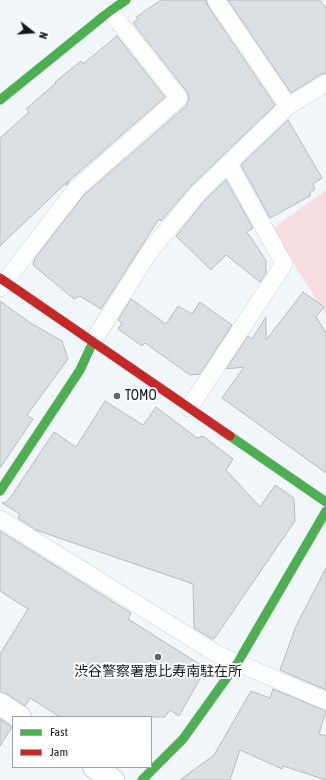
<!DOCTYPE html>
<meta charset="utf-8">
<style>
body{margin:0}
#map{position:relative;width:326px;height:780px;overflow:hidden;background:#f1f6fb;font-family:"Asap Condensed",sans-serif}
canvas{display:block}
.legend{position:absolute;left:12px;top:716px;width:140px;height:52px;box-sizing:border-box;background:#fff;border:1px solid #a1a2a4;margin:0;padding:5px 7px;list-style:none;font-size:12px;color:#14171c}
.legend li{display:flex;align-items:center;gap:8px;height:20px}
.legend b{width:20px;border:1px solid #a1a2a4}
.north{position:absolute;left:12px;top:12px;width:40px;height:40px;-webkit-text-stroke:3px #fff;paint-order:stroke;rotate:107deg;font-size:11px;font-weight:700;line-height:16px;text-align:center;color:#14171c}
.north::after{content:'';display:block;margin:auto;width:14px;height:18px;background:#14171c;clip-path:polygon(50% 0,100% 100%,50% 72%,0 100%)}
</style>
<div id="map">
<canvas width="326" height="780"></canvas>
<ul class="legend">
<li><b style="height:5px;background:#4caf50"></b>Fast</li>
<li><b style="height:5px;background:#c62828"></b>Jam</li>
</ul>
<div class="north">N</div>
</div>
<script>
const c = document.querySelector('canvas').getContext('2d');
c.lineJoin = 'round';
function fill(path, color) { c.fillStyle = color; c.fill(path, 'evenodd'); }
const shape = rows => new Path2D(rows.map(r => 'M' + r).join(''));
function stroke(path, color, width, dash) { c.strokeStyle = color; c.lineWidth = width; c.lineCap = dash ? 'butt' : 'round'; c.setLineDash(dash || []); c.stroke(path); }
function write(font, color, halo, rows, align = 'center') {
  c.font = font + ' "Asap Condensed","Noto Sans JP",sans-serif'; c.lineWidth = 4; c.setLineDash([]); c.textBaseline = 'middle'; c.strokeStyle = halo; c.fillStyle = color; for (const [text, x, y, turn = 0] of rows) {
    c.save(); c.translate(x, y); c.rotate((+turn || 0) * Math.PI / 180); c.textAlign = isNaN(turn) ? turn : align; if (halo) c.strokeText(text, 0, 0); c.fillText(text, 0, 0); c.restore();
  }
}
const green = shape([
 [326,190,326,315,272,229]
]);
const building = shape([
 [161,0,206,0,208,6,275,105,191,186,161,221,159,219,101,309,80,296,74,299,33,265,35,258,84,195,186,106,188,102,189,97,187,92,133,23,138,19,136,17,161,0],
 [228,0,320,0,326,8,326,73,321,74,291,93,228,0],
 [117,36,165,97,70,180,66,186,68,181,0,246,0,138,29,112,26,109,56,83,55,82,81,61,83,64,117,36],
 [288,120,322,178,313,184,315,189,310,193,310,196,270,218,241,165,288,120],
 [226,180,253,228,247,232,266,260,266,273,260,282,226,255,211,270,176,236,205,200,226,180],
 [303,292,324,307,316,317,326,333,326,473,222,398,244,367,226,369,248,336,252,339,266,317,266,340,303,292],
 [131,299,166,324,178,306,192,314,200,302,232,325,200,374,190,375,145,343,142,346,118,329,122,323,118,320,131,299],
 [0,301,32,324,62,341,68,359,27,415,33,419,0,468,0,301],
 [105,401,143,425,156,407,197,438,203,436,233,459,226,470,260,507,275,485,294,498,295,521,214,639,212,639,194,628,193,584,36,530,18,518,20,514,2,503,6,502,10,498,54,432,76,447,105,401],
 [0,531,131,613,128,619,206,668,179,716,170,710,165,717,60,717,30,698,25,706,7,694,0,692,0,654,28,609,0,591,0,531],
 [326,568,326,690,280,670,296,626,326,568],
 [273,689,326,711,319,734,326,736,326,780,283,766,282,769,240,750,230,780,180,780,214,755,251,691,270,698,273,689],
 [0,719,12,727,0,746,0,719]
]);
const lane = shape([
 [216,0,288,106],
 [0,288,77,188,179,98,110,11],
 [93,342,108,317,150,251,198,193,288,106,326,83],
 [189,408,284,264,229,164],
 [0,519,217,654,326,701]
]);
const street = shape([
 [0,704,20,717],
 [94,767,113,780]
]);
const fast = shape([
 [0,100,110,11,126,0],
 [230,436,326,502],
 [0,491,80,370,93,342],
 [142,780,183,739,238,662,326,511]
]);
const jam = shape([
 [0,278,230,436]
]);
const markers = [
 [117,396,4,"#61656a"],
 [158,657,4,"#61656a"]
];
const poiNames = [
 ["TOMO",125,396],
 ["渋谷警察署恵比寿南駐在所",158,672,"center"]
];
fill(green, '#f7dce0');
fill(building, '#dadfe3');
stroke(building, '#b7bbbf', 1);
stroke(lane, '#ced2d6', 18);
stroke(street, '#ced2d6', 24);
stroke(fast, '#ced2d6', 10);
stroke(jam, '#ced2d6', 10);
stroke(lane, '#fdfefe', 17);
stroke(street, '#fdfefe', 22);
stroke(fast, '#4caf50', 9);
stroke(jam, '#c62828', 9);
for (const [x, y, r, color] of markers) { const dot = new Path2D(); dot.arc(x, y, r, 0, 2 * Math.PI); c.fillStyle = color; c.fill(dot); stroke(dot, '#fff', 1.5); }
write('14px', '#14171c', '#fff', poiNames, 'left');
</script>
